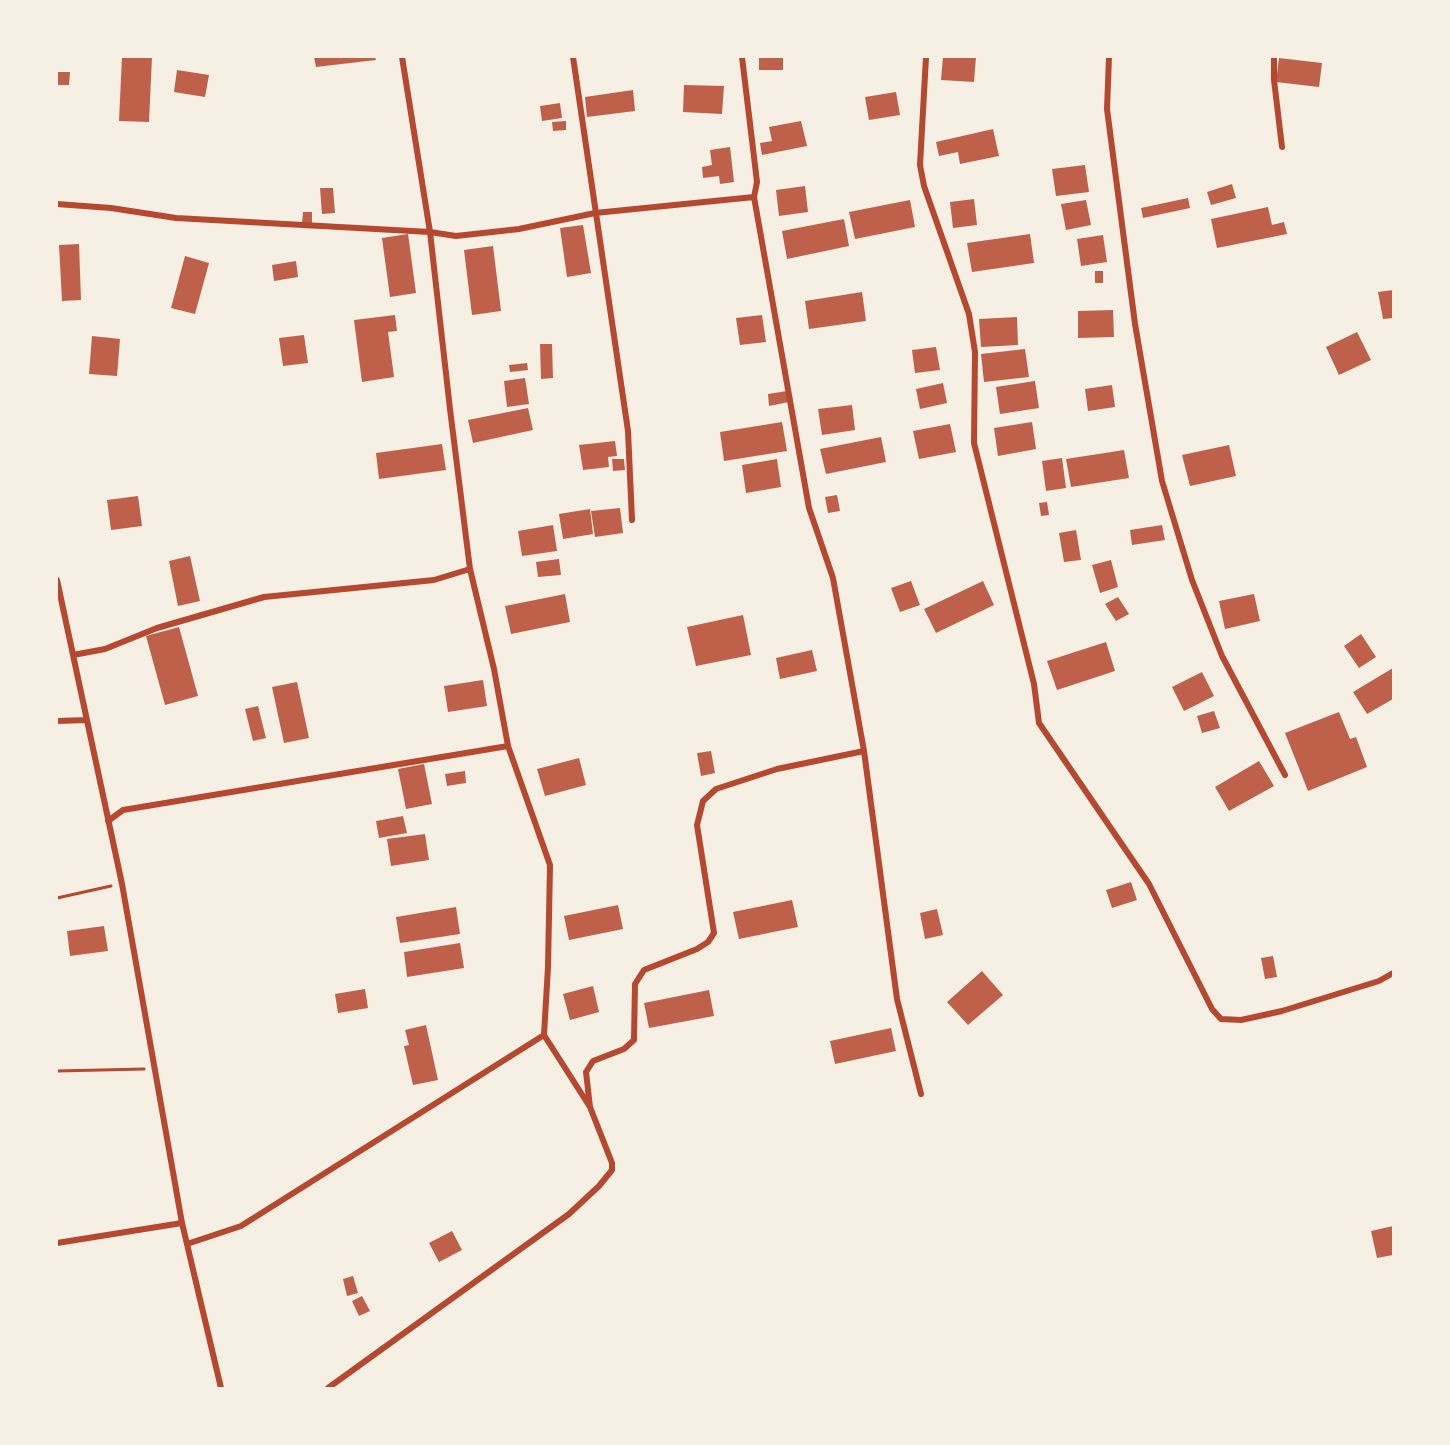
<!DOCTYPE html>
<style>
body{margin:0}
#map{position:relative;width:1450px;height:1445px;overflow:hidden;background:#f6efe4;font-family:Cabin,sans-serif}
canvas{display:block}
.frame{position:absolute;inset:0;border:58px solid #f6efe4;pointer-events:none}
</style>
<div id="map">
<canvas width="1450" height="1445"></canvas>
<div class="frame"></div>
</div>
<script>
const c = document.querySelector('canvas').getContext('2d');
c.lineJoin = 'round';
function fill(path, color) { c.fillStyle = color; c.fill(path, 'evenodd'); }
const shape = rows => new Path2D(rows.map(r => 'M' + r).join(''));
function stroke(path, color, width, dash) { c.strokeStyle = color; c.lineWidth = width; c.lineCap = dash ? 'butt' : 'round'; c.setLineDash(dash || []); c.stroke(path); }
const building = shape([
 [122,57,152,57,149,122,119,121],
 [314,57,375,57,376,60,316,67],
 [759,57,783,57,783,70,759,70],
 [943,57,976,57,974,82,941,80],
 [1279,58,1322,63,1319,87,1276,82],
 [177,70,209,75,205,97,174,92],
 [57,72,70,72,69,85,57,85],
 [684,85,724,86,722,114,683,112],
 [633,90,635,111,587,117,585,97],
 [896,92,900,115,869,120,865,97],
 [560,103,562,118,542,121,540,106],
 [566,121,566,130,553,131,552,122],
 [801,121,807,146,762,155,760,143,772,141,769,127],
 [993,129,999,156,960,164,958,152,939,156,936,142],
 [730,147,734,182,720,184,719,176,703,178,702,167,712,165,710,150],
 [1085,165,1089,192,1056,196,1052,169],
 [1232,184,1236,198,1211,205,1207,192],
 [805,186,808,212,779,216,776,190],
 [320,188,333,188,335,213,322,214],
 [1188,198,1190,208,1143,218,1141,208],
 [974,199,977,225,953,228,950,202],
 [910,200,915,227,855,239,849,212],
 [1086,200,1091,225,1066,230,1061,204],
 [1268,207,1272,225,1284,222,1287,234,1217,248,1211,219],
 [303,212,312,212,312,223,302,223],
 [844,219,849,246,787,259,782,231],
 [583,225,591,273,567,277,560,228],
 [408,234,416,293,390,297,382,238],
 [1030,234,1034,263,972,272,967,243],
 [1103,235,1107,262,1081,266,1077,239],
 [79,244,81,300,62,301,59,245],
 [493,246,501,311,472,315,464,250],
 [185,256,209,263,195,314,171,308],
 [296,261,298,277,274,281,272,265],
 [1095,271,1103,271,1103,283,1095,283],
 [1393,290,1393,318,1383,319,1378,292],
 [862,292,866,321,809,329,805,301],
 [1113,310,1114,337,1078,338,1078,311],
 [395,315,397,331,388,332,394,377,362,382,354,320],
 [762,315,766,342,740,345,736,318],
 [1017,317,1018,345,981,347,979,319],
 [1357,332,1371,360,1339,375,1326,347],
 [304,335,308,363,283,366,279,338],
 [92,336,120,339,117,376,89,374],
 [540,344,552,344,553,378,541,379],
 [936,347,940,370,915,373,912,350],
 [1025,349,1029,377,984,382,981,354],
 [527,363,528,370,510,372,509,365],
 [525,378,529,404,507,407,504,381],
 [1035,381,1039,408,1000,414,996,387],
 [943,383,947,403,920,409,916,389],
 [1112,385,1115,407,1088,411,1085,389],
 [787,391,789,402,769,406,768,394],
 [852,405,855,430,822,435,818,409],
 [528,408,533,430,473,443,468,420],
 [782,422,787,451,724,461,720,432],
 [1032,422,1036,449,998,456,994,428],
 [950,424,956,452,919,459,913,431],
 [881,437,886,462,826,474,820,449],
 [615,441,617,456,608,457,609,467,583,470,579,445],
 [442,444,446,470,379,479,376,453],
 [1229,445,1236,476,1190,486,1182,455],
 [1124,450,1129,478,1071,487,1066,459],
 [1062,458,1066,488,1046,491,1042,461],
 [612,459,624,459,625,470,613,471],
 [777,459,781,487,746,493,742,465],
 [837,495,840,511,828,513,825,497],
 [138,496,142,526,111,530,107,500],
 [1047,502,1049,515,1041,516,1039,503],
 [620,508,623,533,595,537,591,511],
 [590,509,593,534,563,539,559,514],
 [553,525,557,551,522,556,518,531],
 [1162,525,1165,540,1132,545,1130,530],
 [1076,530,1081,560,1064,562,1059,533],
 [190,556,200,601,178,606,169,561],
 [559,559,561,575,538,577,536,562],
 [1111,560,1118,587,1100,593,1092,565],
 [911,581,920,605,900,612,891,588],
 [983,581,994,605,936,633,924,609],
 [565,594,570,622,511,634,505,606],
 [1254,594,1260,621,1225,629,1219,601],
 [1118,597,1129,614,1116,621,1105,604],
 [743,615,751,655,696,666,687,627],
 [179,627,198,696,165,705,146,636],
 [1361,634,1376,657,1359,668,1344,646],
 [1106,642,1115,671,1057,690,1047,661],
 [812,650,817,671,780,679,776,658],
 [1393,668,1393,699,1367,714,1353,692],
 [1202,672,1214,696,1184,711,1172,687],
 [483,680,487,706,448,712,444,686],
 [297,682,309,738,284,743,272,687],
 [258,706,266,738,253,741,245,709],
 [1214,711,1220,728,1202,733,1197,716],
 [1339,712,1350,739,1356,737,1367,767,1308,791,1285,733],
 [711,751,715,773,701,776,697,753],
 [579,758,586,785,545,796,537,769],
 [1259,761,1274,786,1229,811,1215,787],
 [424,764,432,804,406,809,398,769],
 [465,771,466,783,447,786,445,774],
 [403,816,407,833,379,838,376,821],
 [425,834,429,860,391,866,387,839],
 [1131,882,1137,900,1112,908,1106,890],
 [792,900,798,927,739,939,733,912],
 [618,905,623,929,569,940,564,916],
 [456,907,460,934,400,943,396,917],
 [937,909,943,935,925,939,920,913],
 [104,926,108,951,70,956,67,931],
 [460,943,464,968,407,977,404,952],
 [1273,956,1277,977,1265,979,1261,958],
 [982,971,1003,995,968,1025,947,1002],
 [593,986,599,1012,570,1020,563,994],
 [365,989,368,1008,338,1013,335,994],
 [709,990,714,1016,649,1028,644,1003],
 [426,1025,438,1080,413,1085,404,1046,409,1045,405,1030],
 [891,1028,896,1051,835,1064,830,1041],
 [1393,1226,1393,1255,1377,1258,1371,1231],
 [452,1231,462,1250,439,1262,429,1243],
 [353,1276,358,1293,347,1296,343,1279],
 [362,1296,370,1311,359,1316,352,1301]
]);
const path = shape([
 [57,898,111,886],
 [57,1071,144,1069]
]);
const minor = shape([
 [402,57,430,232,450,409,470,569,494,669,508,746,550,865,548,967,544,1035,590,1107],
 [573,57,628,431,632,520],
 [742,57,757,182,754,197,809,508,833,578,864,751,897,999,921,1094],
 [926,57,920,165,924,186,969,314,975,352,974,443,1034,684,1039,723,1149,884,1212,1009,1221,1019,1241,1020,1282,1011,1379,981,1393,973],
 [1109,57,1107,109,1135,324,1162,481,1192,580,1222,656,1285,775],
 [1274,57,1274,80,1282,147],
 [57,204,111,208,176,218,430,232,456,236,519,229,595,213,754,197],
 [57,580,122,884,182,1223,221,1388],
 [73,655,105,649,157,628,264,597,434,580,470,569],
 [57,721,87,720],
 [108,821,123,810,508,746],
 [57,1243,182,1223],
 [187,1244,241,1226,544,1035],
 [328,1388,569,1214,599,1186,612,1170,612,1163,590,1107,586,1072,593,1061,624,1049,634,1040,635,984,644,970,697,949,708,942,714,933,697,825,703,801,716,789,777,769,864,751]
]);
fill(building, '#bf614a');
stroke(path, '#b5482f', 3);
stroke(minor, '#b5482f', 6);
</script>
